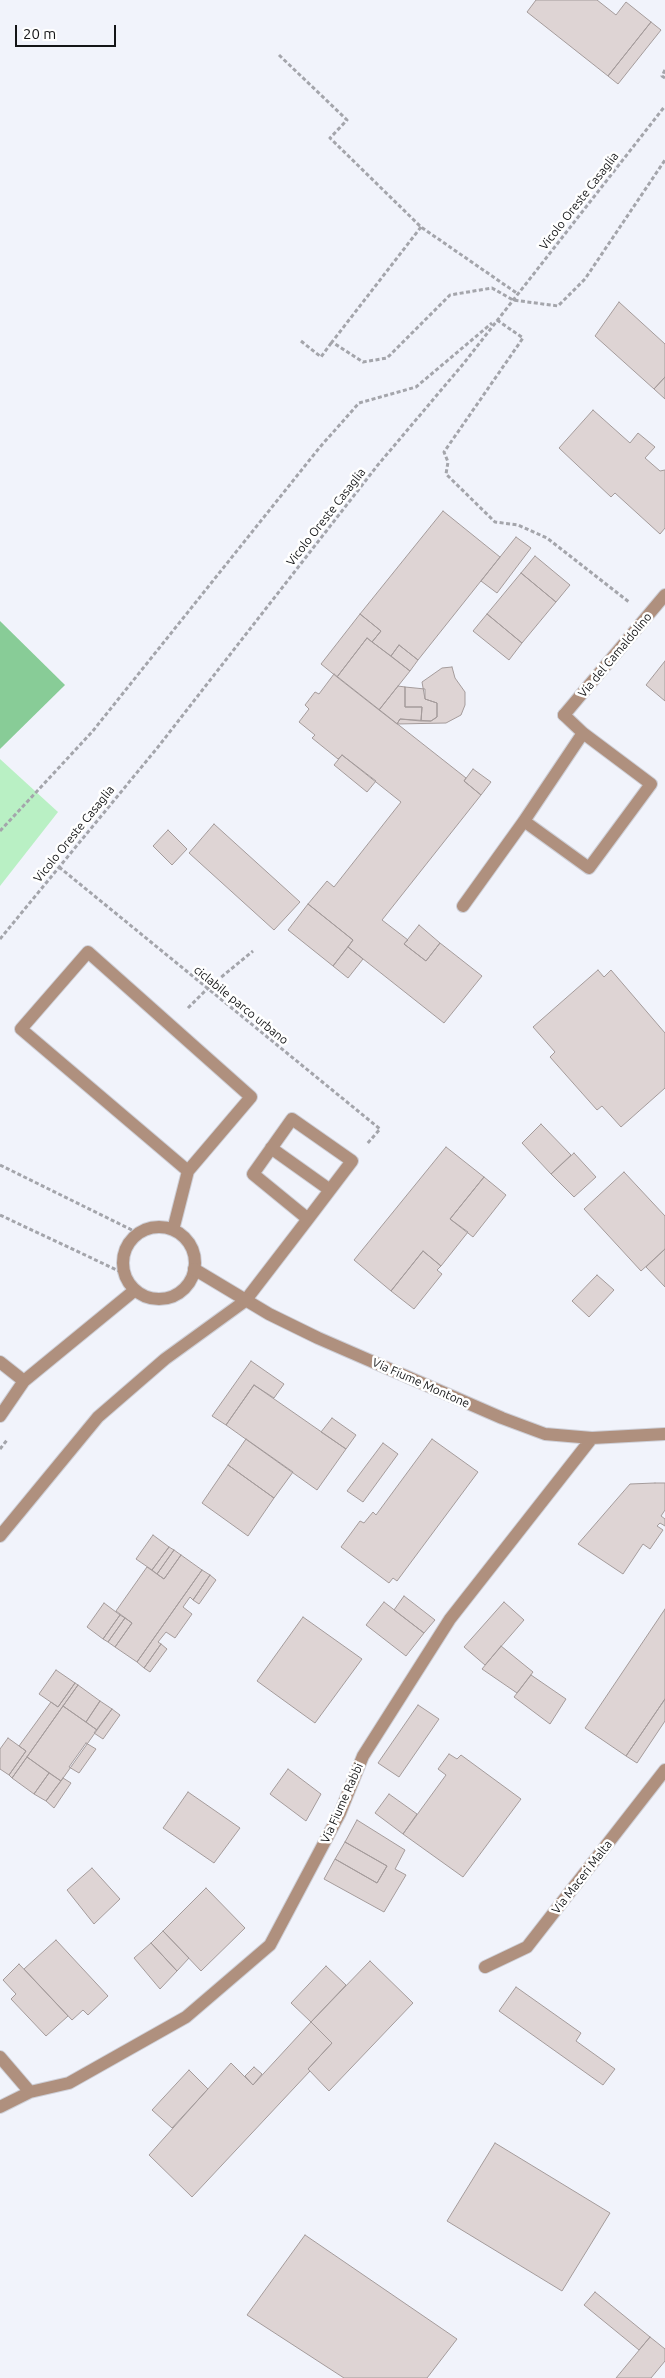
<!DOCTYPE html>
<style>
body{margin:0}
#map{position:relative;width:665px;height:2378px;overflow:hidden;background:#f1f3fb;font-family:Ubuntu,sans-serif}
canvas{display:block}
.scale{position:absolute;left:15px;top:25px;width:101px;height:22px;box-sizing:border-box;border:2px solid #141517;border-top:0;padding-left:6px;font-size:15px;line-height:18px;white-space:nowrap;color:#141517;-webkit-text-stroke:4px #fff;paint-order:stroke}
</style>
<div id="map">
<canvas width="665" height="2378"></canvas>
<div class="scale">20 m</div>
</div>
<script>
const c = document.querySelector('canvas').getContext('2d');
c.lineJoin = 'round';
function fill(path, color) { c.fillStyle = color; c.fill(path, 'evenodd'); }
const shape = rows => new Path2D(rows.map(r => 'M' + r).join(''));
function stroke(path, color, width, dash) { c.strokeStyle = color; c.lineWidth = width; c.lineCap = dash ? 'butt' : 'round'; c.setLineDash(dash || []); c.stroke(path); }
function write(font, color, halo, rows, align = 'center') {
  c.font = font + ' Ubuntu,sans-serif'; c.lineWidth = 5; c.setLineDash([]); c.textBaseline = 'middle'; c.strokeStyle = halo; c.fillStyle = color; for (const [text, x, y, turn = 0] of rows) {
    c.save(); c.translate(x, y); c.rotate((+turn || 0) * Math.PI / 180); c.textAlign = isNaN(turn) ? turn : align; if (halo) c.strokeText(text, 0, 0); c.fillText(text, 0, 0); c.restore();
  }
}
const green = shape([
 [0,759,58,812,0,886]
]);
const forest = shape([
 [0,621,65,685,0,749]
]);
const building = shape([
 [536,0,597,0,616,15,626,2,651,22,608,76,527,12,536,0],
 [651,22,661,30,618,84,608,76,651,22],
 [619,302,665,344,665,377,654,389,595,336,619,302],
 [665,377,665,399,654,389,665,377],
 [593,410,630,443,638,433,655,447,645,458,660,471,665,470,665,528,660,534,615,493,611,497,559,448,593,410],
 [443,511,500,557,418,660,399,645,391,656,372,642,381,631,360,614,443,511],
 [516,537,531,548,497,593,481,581,516,537],
 [535,556,570,585,556,602,521,573,535,556],
 [521,573,556,602,522,643,487,614,521,573],
 [360,614,381,631,372,642,367,638,337,677,321,664,360,614],
 [487,614,522,643,509,660,473,631,487,614],
 [367,638,410,671,379,710,337,677,367,638],
 [399,645,418,660,410,671,391,656,399,645],
 [665,661,665,701,646,685,665,661],
 [452,667,455,678,465,692,465,705,461,715,446,723,397,724,400,719,431,721,437,717,437,703,425,699,422,682,442,668,452,667],
 [334,674,466,778,464,781,481,795,382,920,408,940,404,944,426,961,440,943,482,976,444,1023,348,947,353,940,308,904,327,881,334,887,401,802,342,755,338,759,312,738,315,735,299,722,309,709,305,705,315,692,319,694,334,674],
 [398,686,405,687,405,707,422,707,421,721,400,719,397,724,379,710,398,686],
 [405,687,425,689,425,699,437,703,437,717,431,721,421,721,422,707,405,707,405,687],
 [342,755,376,781,367,792,334,765,342,755],
 [473,769,491,782,481,795,464,781,473,769],
 [214,824,300,902,274,930,189,853,214,824],
 [168,830,187,849,172,865,153,846,168,830],
 [308,904,353,940,333,966,288,930,308,904],
 [419,925,440,943,426,961,404,944,419,925],
 [348,947,363,959,348,978,333,966,348,947],
 [598,970,604,977,611,970,665,1033,665,1088,621,1127,602,1106,597,1110,550,1057,555,1052,533,1027,598,970],
 [541,1124,571,1155,551,1174,522,1143,541,1124],
 [446,1147,484,1177,450,1219,468,1232,441,1266,423,1251,391,1291,354,1260,446,1147],
 [574,1153,596,1177,574,1197,551,1174,574,1153],
 [624,1172,665,1216,665,1249,641,1271,584,1209,624,1172],
 [484,1177,506,1195,473,1237,450,1219,484,1177],
 [665,1249,665,1287,646,1267,665,1249],
 [423,1251,441,1266,437,1270,442,1274,414,1309,391,1291,423,1251],
 [597,1275,614,1290,589,1317,572,1301,597,1275],
 [251,1361,284,1384,274,1398,254,1385,226,1425,212,1416,251,1361],
 [254,1385,346,1449,317,1490,226,1425,254,1385],
 [332,1418,356,1435,346,1449,321,1432,332,1418],
 [246,1439,293,1472,274,1498,228,1465,246,1439],
 [432,1439,478,1472,397,1581,393,1578,389,1583,341,1547,360,1521,364,1523,373,1512,376,1515,432,1439],
 [383,1443,398,1454,363,1502,347,1491,383,1443],
 [228,1465,274,1498,248,1536,202,1503,228,1465],
 [655,1483,665,1483,665,1510,661,1516,665,1519,665,1526,660,1523,657,1526,663,1530,650,1549,643,1544,623,1574,578,1544,630,1484,655,1483],
 [153,1535,169,1547,152,1570,136,1559,153,1535],
 [169,1547,174,1550,157,1574,152,1570,169,1547],
 [174,1550,181,1555,164,1579,157,1574,174,1550],
 [181,1555,202,1570,137,1662,115,1647,132,1623,116,1611,147,1567,164,1579,181,1555],
 [202,1570,210,1575,193,1600,190,1597,183,1607,192,1614,175,1638,166,1632,158,1642,161,1644,144,1668,137,1662,202,1570],
 [210,1575,216,1580,199,1604,193,1600,210,1575],
 [404,1596,435,1620,424,1633,394,1610,404,1596],
 [384,1602,424,1633,406,1656,366,1625,384,1602],
 [504,1602,524,1620,485,1665,464,1647,504,1602],
 [104,1603,120,1615,103,1639,87,1627,104,1603],
 [665,1609,665,1699,626,1756,585,1728,665,1609],
 [120,1615,125,1618,108,1642,103,1639,120,1615],
 [303,1617,362,1659,315,1723,257,1681,303,1617],
 [125,1618,132,1623,115,1647,108,1642,125,1618],
 [161,1644,167,1649,150,1672,144,1668,161,1644],
 [501,1646,533,1672,517,1693,482,1669,501,1646],
 [56,1670,75,1683,58,1707,39,1694,56,1670],
 [531,1675,566,1699,550,1724,514,1697,531,1675],
 [75,1683,78,1685,12,1778,9,1775,26,1751,19,1746,51,1702,58,1707,75,1683],
 [78,1685,100,1701,86,1722,63,1706,78,1685],
 [665,1699,665,1721,637,1763,626,1756,665,1699],
 [100,1701,112,1709,97,1730,86,1722,100,1701],
 [418,1705,439,1719,399,1777,378,1763,418,1705],
 [63,1706,97,1730,61,1781,27,1757,63,1706],
 [112,1709,120,1715,103,1739,94,1733,112,1709],
 [8,1738,26,1751,9,1775,0,1769,0,1749,8,1738],
 [86,1743,96,1749,79,1773,69,1767,86,1743],
 [449,1754,457,1759,461,1755,521,1799,463,1877,403,1834,446,1775,438,1769,449,1754],
 [27,1757,49,1773,34,1794,12,1778,27,1757],
 [288,1769,321,1794,306,1821,270,1794,288,1769],
 [49,1773,61,1781,46,1801,34,1794,49,1773],
 [63,1778,71,1783,54,1808,46,1801,63,1778],
 [188,1792,240,1828,214,1863,163,1828,188,1792],
 [389,1794,417,1814,403,1834,375,1813,389,1794],
 [357,1820,405,1850,395,1869,406,1875,384,1912,324,1879,335,1859,377,1883,387,1866,345,1842,357,1820],
 [345,1842,387,1866,377,1883,335,1859,345,1842],
 [92,1868,120,1899,94,1924,67,1890,92,1868],
 [206,1888,245,1928,201,1971,163,1931,206,1888],
 [163,1931,189,1958,177,1971,151,1943,163,1931],
 [56,1940,108,1996,88,2015,83,2010,72,2020,24,1969,56,1940],
 [151,1943,177,1971,160,1989,134,1958,151,1943],
 [370,1961,413,2003,329,2091,308,2069,332,2043,311,2022,370,1961],
 [19,1964,68,2016,46,2036,11,1999,16,1994,3,1980,19,1964],
 [326,1966,346,1985,311,2022,291,2003,326,1966],
 [516,1987,581,2033,576,2041,615,2069,603,2085,499,2011,516,1987],
 [311,2022,332,2043,308,2069,310,2071,192,2197,149,2155,231,2063,253,2085,311,2022],
 [254,2067,262,2074,253,2085,245,2076,254,2067],
 [189,2070,208,2089,172,2128,152,2110,189,2070],
 [495,2143,610,2213,562,2291,447,2221,495,2143],
 [305,2235,457,2339,427,2378,344,2378,247,2315,305,2235],
 [595,2292,650,2337,639,2350,584,2305,595,2292],
 [650,2337,665,2349,665,2361,651,2378,616,2378,650,2337]
]);
const path = shape([
 [279,55,347,120,330,138,421,227,518,294],
 [665,70,662,76,665,78],
 [421,227,332,342,363,362,387,358,450,295,492,288,513,300,558,306,585,279,665,160],
 [497,320,523,338,444,452,448,462,446,474,495,522,518,525,547,538,629,602],
 [301,341,321,357,332,342],
 [0,831,92,732,320,447,359,403,416,387,492,323],
 [59,867,380,1129,367,1144],
 [0,939,158,747,377,466,464,363,665,106],
 [188,1008,208,988,253,951],
 [0,1165,138,1233],
 [0,1215,119,1271],
 [0,1449,7,1440]
]);
const lane = shape([
 [524,821,583,733],
 [463,906,524,821,589,868,651,784,583,733,564,715],
 [271,1148,330,1190],
 '123 1263a36 36 0 1 1 72 0a36 36 0 1 1-72 0Z',
 [173,1230,188,1171,251,1097,88,952,21,1029,188,1171],
 [0,1362,24,1381],
 [0,1416,24,1381,135,1290],
 [0,1536,98,1417,165,1359,245,1301,308,1219,352,1161,292,1119,253,1174,308,1219]
]);
const street = shape([
 [564,715,665,595],
 [194,1269,269,1314,318,1338,502,1418,545,1434,592,1438,665,1434],
 [485,1967,527,1947,665,1770],
 [0,2057,30,2092],
 [0,2107,30,2092,69,2083,186,2017,270,1945,340,1813,363,1756,450,1619,592,1438]
]);
const streetNames = [
 ["Vicolo Oreste Casaglia",579,201,-52],
 ["Vicolo Oreste Casaglia",326,517,-52],
 ["Via del Camaldolino",615,655,-50],
 ["Vicolo Oreste Casaglia",74,834,-51],
 ["ciclabile parco urbano",241,1005,39],
 ["Via Fiume Montone",421,1383,24],
 ["Via Fiume Rabbi",342,1803,-66],
 ["Via Maceri Malta",582,1877,-52]
];
fill(green, '#b9f0c4');
fill(forest, '#88cc97');
fill(building, '#ded4d4');
stroke(building, '#a49b9b', 1);
stroke(lane, '#cecfd7', 14);
stroke(street, '#cecfd7', 14);
stroke(path, '#a4a5ab', 3, [4, 2.5]);
stroke(lane, '#af907e', 12);
stroke(street, '#af907e', 12);
write('12px', '#141517', '#fff', streetNames);
</script>
